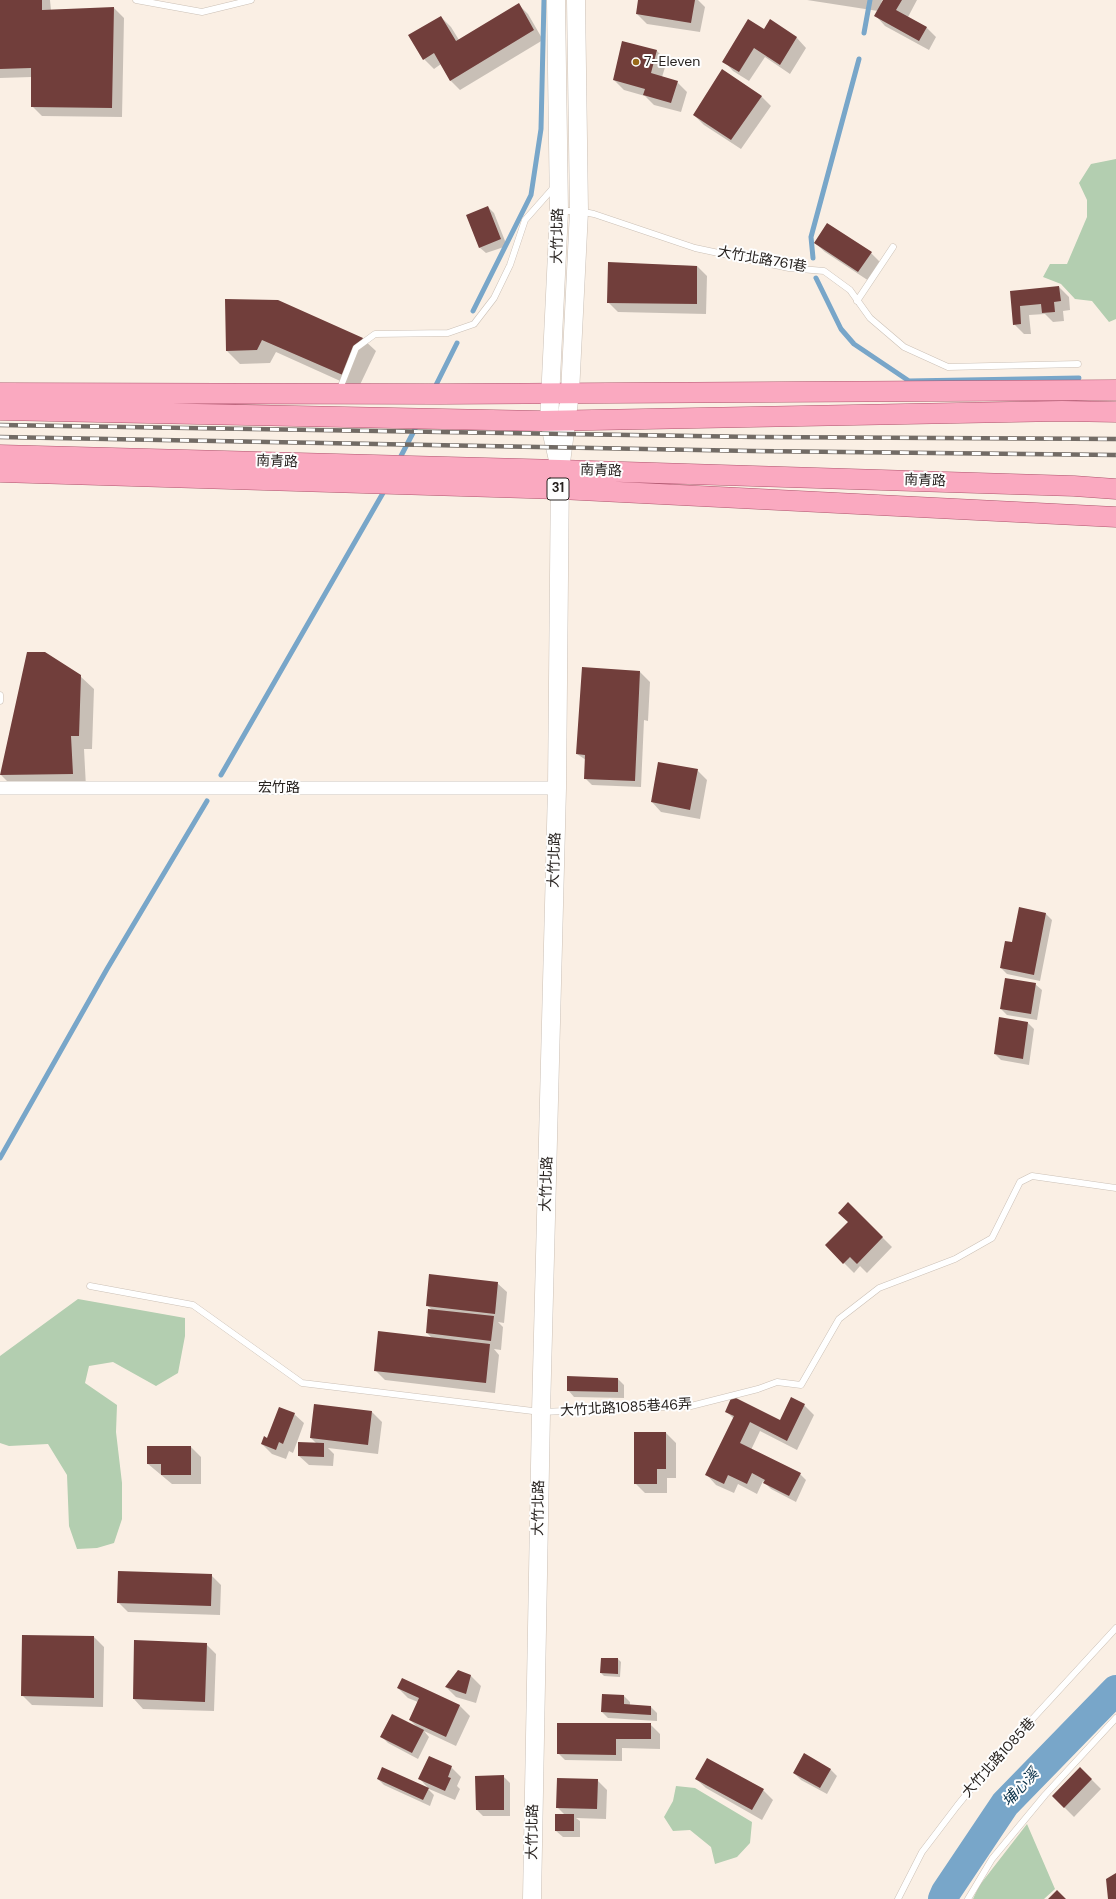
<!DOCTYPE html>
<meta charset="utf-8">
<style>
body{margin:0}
canvas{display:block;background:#faefe4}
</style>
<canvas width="1116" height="1899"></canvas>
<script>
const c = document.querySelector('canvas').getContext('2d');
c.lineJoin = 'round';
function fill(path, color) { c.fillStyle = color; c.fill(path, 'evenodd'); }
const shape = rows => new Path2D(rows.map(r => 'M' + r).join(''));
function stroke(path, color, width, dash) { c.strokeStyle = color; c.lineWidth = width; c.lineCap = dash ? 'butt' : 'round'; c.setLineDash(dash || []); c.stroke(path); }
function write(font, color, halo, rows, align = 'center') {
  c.font = font + ' "DM Sans","Noto Sans TC",sans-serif'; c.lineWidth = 4; c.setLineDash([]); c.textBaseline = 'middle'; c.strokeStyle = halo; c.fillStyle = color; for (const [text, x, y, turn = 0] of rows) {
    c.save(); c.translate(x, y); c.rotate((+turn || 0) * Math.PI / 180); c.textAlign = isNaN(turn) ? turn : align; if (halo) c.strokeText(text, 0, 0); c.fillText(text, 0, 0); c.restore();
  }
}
const green = shape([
 [1116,159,1116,319,1109,322,1092,301,1075,299,1061,284,1043,277,1050,264,1067,264,1087,217,1087,200,1079,183,1091,164],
 [78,1299,185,1318,185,1336,178,1373,156,1386,113,1362,89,1366,85,1383,117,1405,116,1432,122,1483,122,1519,114,1543,97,1548,77,1549,69,1526,67,1475,48,1444,9,1446,0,1443,0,1356],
 [676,1786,695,1788,752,1822,750,1843,737,1857,715,1864,711,1847,690,1830,673,1831,664,1817,673,1801],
 [1027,1824,1055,1889,1044,1899,973,1899,979,1886]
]);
const shadow = shape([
 [0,0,50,0,51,10,114,8,124,18,122,117,42,116,32,106,32,77,0,78],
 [640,0,698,0,705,7,700,32,647,24,637,14],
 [807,0,882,0,881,5,884,0,917,0,908,17,926,27,936,37,929,50,885,26,876,16,878,11],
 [519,5,528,14,543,40,460,90,450,80,441,64,434,69,424,59,441,17,451,27,459,40],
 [770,20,797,38,806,48,790,74,765,57,749,81,733,71,724,61,764,31],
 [623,42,657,51,667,61,662,77,677,82,687,92,681,112,654,105,645,96,624,90,614,80],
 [761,96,771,106,741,149,704,125,694,115],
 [488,207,494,213,507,246,486,253,479,247],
 [815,243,871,253,881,263,869,281,825,252],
 [609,263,697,266,707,276,706,314,618,312,608,302],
 [1059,287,1069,297,1070,310,1063,311,1064,321,1053,322,1045,314,1029,315,1031,334,1024,334,1014,324,1011,292],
 [226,300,362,338,376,351,358,389,276,352,270,363,240,364,227,351],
 [583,668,640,672,650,682,648,721,644,720,641,787,592,785,585,778,586,760,577,754],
 [80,676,94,689,92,749,84,749,86,787,14,788,1,775],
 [697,770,707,780,700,819,661,812,652,802],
 [1020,908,1046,914,1052,920,1040,981,1007,974,1001,968,1013,943],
 [1035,984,1042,990,1037,1020,1007,1015,1001,1009],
 [1027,1022,1034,1029,1029,1065,1001,1060,995,1054],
 [848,1203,892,1247,867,1273,860,1266,854,1273,826,1245,849,1222],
 [497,1283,507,1292,504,1323,498,1322,503,1327,501,1350,494,1349,499,1355,495,1393,385,1380,375,1370,432,1338,427,1333,429,1310,432,1310,427,1305],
 [618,1379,624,1385,624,1398,574,1397,568,1390],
 [315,1405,372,1412,382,1422,378,1454,328,1448,334,1454,333,1466,309,1465,299,1456,317,1444,311,1438],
 [804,1405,814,1415,797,1450,760,1431,751,1450,800,1474,806,1480,796,1502,771,1489,763,1481,757,1494,738,1484,734,1493,716,1485,707,1475,734,1419,726,1411,780,1421],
 [294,1414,304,1423,293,1453,289,1451,286,1459,272,1454,262,1444],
 [635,1433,666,1433,676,1443,676,1478,667,1478,667,1493,645,1493,635,1483],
 [191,1447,201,1457,201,1484,172,1484,148,1464],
 [211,1575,221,1585,220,1615,128,1612,118,1602],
 [94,1637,104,1647,103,1707,32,1705,22,1695],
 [206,1644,216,1654,214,1711,143,1709,134,1699],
 [618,1659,621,1662,620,1677,604,1676,601,1673],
 [459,1671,471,1676,481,1686,476,1703,456,1697,446,1687],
 [403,1679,460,1706,470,1716,456,1746,424,1731,429,1737,418,1759,388,1743,382,1737,418,1728,410,1720,418,1702,408,1698,398,1688],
 [624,1696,630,1702,630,1705,651,1707,657,1713,657,1721,608,1718,602,1712],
 [650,1724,660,1734,660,1749,622,1748,622,1761,565,1760,558,1753],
 [804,1755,831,1770,837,1776,827,1794,801,1780,794,1773],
 [451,1767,461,1777,457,1786,460,1789,455,1800,429,1789,420,1779],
 [1080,1768,1101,1789,1074,1817,1053,1796],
 [503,1776,510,1783,510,1816,483,1816,477,1810],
 [378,1779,428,1789,434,1795,430,1806,384,1785],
 [696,1779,763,1790,773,1800,762,1820,706,1788],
 [597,1780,607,1790,606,1819,576,1818,580,1821,580,1837,563,1837,556,1831,565,1815,557,1807]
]);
const stream = shape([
 [864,33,870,0],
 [813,258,811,237,859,59],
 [816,278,841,329,854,344,909,381,1079,378],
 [473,311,531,195,541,129,544,0],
 [436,385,457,343],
 [401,456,415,429],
 [221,775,383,493],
 [0,1158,107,969,207,801]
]);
const river = shape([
 [943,1899,946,1892,1005,1804,1116,1690]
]);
const building = shape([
 [0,0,42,0,42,10,114,7,112,108,31,107,31,68,0,69],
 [638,0,695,0,691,23,636,14],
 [883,0,902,0,896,10,927,27,919,41,874,16],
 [519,3,534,30,450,81,434,53,423,60,408,35,441,16,456,41],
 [748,19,764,29,770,19,797,37,780,65,754,48,739,72,722,62],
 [622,41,657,50,651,73,678,81,671,103,643,95,645,89,613,80],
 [722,69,762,96,731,140,693,115],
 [488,206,501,239,479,248,466,215],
 [827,223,872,252,858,272,814,243],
 [608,262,697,266,697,304,607,303],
 [1059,286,1061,301,1054,302,1055,312,1042,313,1041,304,1020,306,1021,324,1013,325,1010,291],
 [225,299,278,300,363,338,345,376,262,340,257,350,226,351],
 [27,652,45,652,81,675,79,736,71,736,73,774,0,775],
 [582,667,640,671,635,781,584,779,585,755,576,754],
 [658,762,698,769,690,810,651,802],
 [1019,907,1046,913,1034,975,1000,968,1005,941,1012,942],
 [1005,978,1036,983,1031,1014,1000,1009],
 [999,1017,1028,1022,1023,1059,994,1054],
 [848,1202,883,1237,857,1264,850,1257,843,1264,825,1245,848,1222,838,1213],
 [429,1274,498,1282,495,1314,426,1306],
 [428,1309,494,1316,491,1341,426,1333],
 [378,1331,490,1344,486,1383,374,1371],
 [567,1376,618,1378,618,1392,567,1391],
 [732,1396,780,1420,791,1397,805,1404,787,1441,750,1422,740,1443,801,1473,789,1496,763,1483,765,1480,752,1473,747,1484,728,1475,724,1484,705,1475,734,1416,725,1412],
 [314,1404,372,1411,368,1445,310,1438],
 [279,1407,295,1413,283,1444,279,1442,276,1450,261,1444,264,1436,267,1438],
 [634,1432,666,1432,666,1469,657,1469,657,1484,634,1484],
 [298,1442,324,1443,324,1457,298,1456],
 [147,1446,191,1446,191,1475,161,1475,161,1464,147,1464],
 [118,1571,212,1574,211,1606,117,1603],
 [22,1635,94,1636,94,1698,21,1696],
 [134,1640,207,1643,205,1702,133,1699],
 [601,1658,618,1658,618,1674,600,1673],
 [458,1670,471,1675,466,1694,445,1687],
 [402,1678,460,1705,446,1737,409,1720,419,1698,397,1688],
 [602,1694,624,1695,624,1704,651,1706,651,1715,601,1712],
 [392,1714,424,1730,412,1753,380,1737],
 [557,1723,651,1723,651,1739,616,1739,616,1755,557,1754],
 [804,1753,831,1769,820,1788,793,1773],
 [429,1756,452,1766,448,1777,451,1778,445,1791,418,1779],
 [707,1758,764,1789,752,1810,695,1779],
 [382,1767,429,1788,423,1800,377,1779],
 [1080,1767,1092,1779,1064,1808,1052,1796],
 [504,1775,504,1810,476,1810,475,1776],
 [557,1778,598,1779,597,1809,556,1808],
 [555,1814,574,1814,574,1831,555,1831],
 [1116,1873,1116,1899,1108,1899,1106,1879],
 [1057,1890,1066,1899,1048,1899]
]);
const lane = shape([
 [136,0,202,12,251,0],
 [561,211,579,211,594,214,695,248,789,268,824,271,850,290,870,318,904,347,948,367,1078,364],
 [857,301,893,247],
 [339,391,356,348,375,334,448,333,474,324,494,298,510,265,525,220,555,186],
 [0,695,0,701],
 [90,1286,193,1305,302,1383,541,1412,691,1406,758,1389,777,1382,801,1385,839,1319,879,1288,955,1259,992,1238,1020,1182,1032,1176,1116,1188],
 [898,1899,922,1852,957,1806,991,1764,1116,1628],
 [968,1899,992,1859,1045,1795,1116,1718]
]);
const street = shape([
 [0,788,557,788]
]);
const secondary = shape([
 [556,0,559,211,549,421,558,460],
 [532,1899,541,1412,557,788,560,470,570,393,579,211,576,0]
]);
const primary = shape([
 [0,393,441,394,1116,390],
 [0,410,541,421,1062,411,1116,412],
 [0,455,560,470,1074,486,1116,489],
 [0,472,560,489,1116,517]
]);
const rail = shape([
 [0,425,756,437,1116,439],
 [0,437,753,451,1116,455]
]);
const markers = [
 [636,62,4,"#98691a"]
];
const shields = [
 [558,489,22]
];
const shieldNames = [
 ["31",558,489]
];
const poiNames = [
 ["7-Eleven",644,62]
];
const streetNames = [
 ["大竹北路",558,236,-89],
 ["大竹北路761巷",762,260,10],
 ["南青路",277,462,2],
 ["南青路",601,471,2],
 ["南青路",925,481,2],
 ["宏竹路",279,788],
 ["大竹北路",555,860,-88],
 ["大竹北路",547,1184,-88],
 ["大竹北路1085巷46弄",626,1408,-3],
 ["大竹北路",539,1508,-89],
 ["大竹北路1085巷",999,1758,-48],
 ["大竹北路",533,1832,-89]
];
const waterNames = [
 ["埔心溪",1021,1788,-47]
];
fill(green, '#b3ceb0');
fill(shadow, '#0003');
stroke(stream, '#78a6c9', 5);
stroke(river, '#78a6c9', 30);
fill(building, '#713e3b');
stroke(lane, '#cbc0b6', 7);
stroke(street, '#cbc0b6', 14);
stroke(secondary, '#cbc0b6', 19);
stroke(primary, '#ae556d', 21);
stroke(lane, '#fff', 6);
stroke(street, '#fff', 13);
stroke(secondary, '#fff', 18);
stroke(primary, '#faa9c0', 20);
stroke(rail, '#726b65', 4.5);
stroke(rail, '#fefefe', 3, [9]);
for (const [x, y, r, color] of markers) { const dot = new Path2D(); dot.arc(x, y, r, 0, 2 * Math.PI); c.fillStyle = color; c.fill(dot); stroke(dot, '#fefefe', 1.5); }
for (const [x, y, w] of shields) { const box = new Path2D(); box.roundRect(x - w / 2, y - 11, w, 22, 3); c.fillStyle = '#fefefe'; c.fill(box); stroke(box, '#282320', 1); }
write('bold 13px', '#282320', null, shieldNames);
write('14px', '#282320', '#fefefe', poiNames, 'left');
write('14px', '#282320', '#fefefe', streetNames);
write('italic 15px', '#0a3149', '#fefefe', waterNames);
</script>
